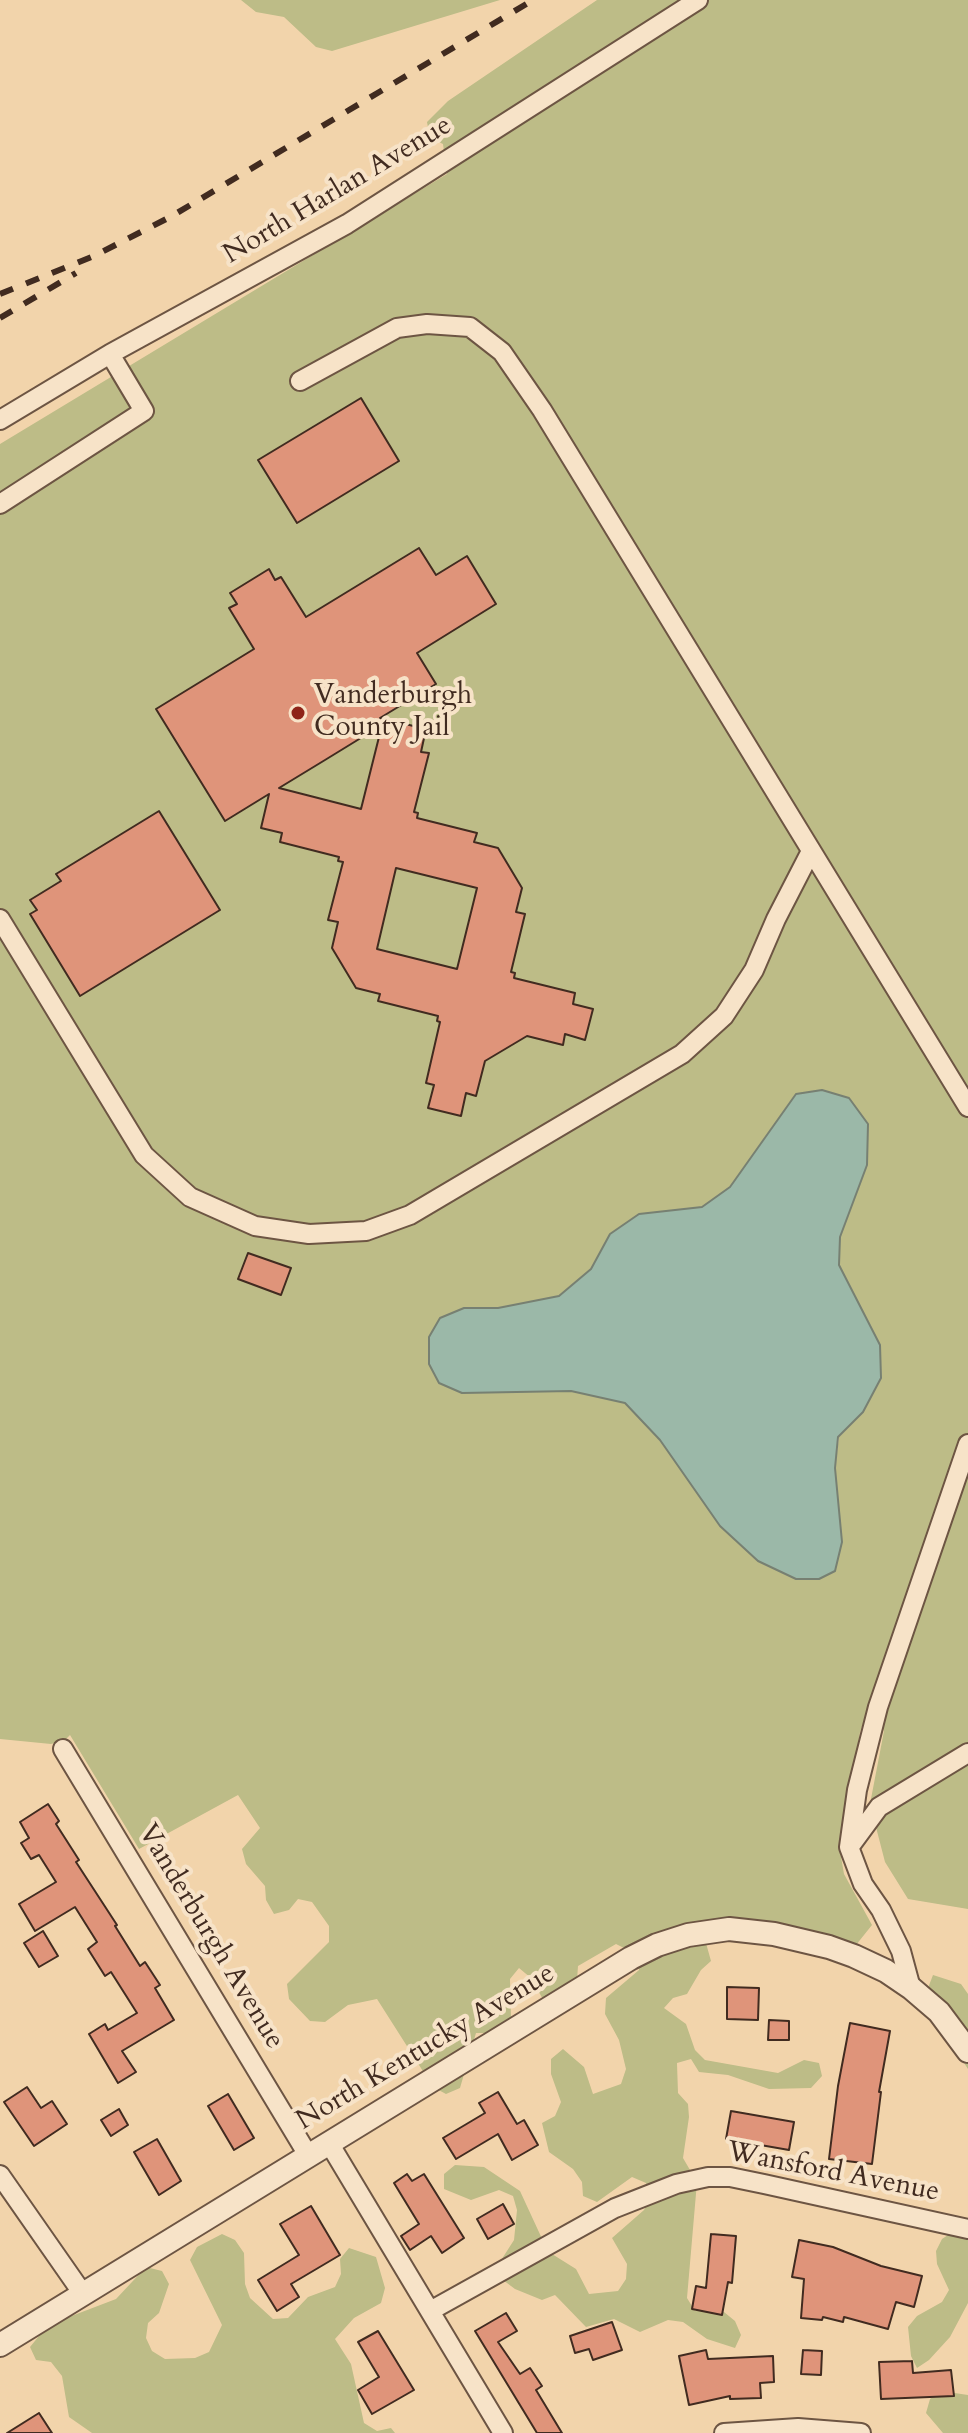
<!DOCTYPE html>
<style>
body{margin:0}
canvas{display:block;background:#f2d4ab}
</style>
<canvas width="968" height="2433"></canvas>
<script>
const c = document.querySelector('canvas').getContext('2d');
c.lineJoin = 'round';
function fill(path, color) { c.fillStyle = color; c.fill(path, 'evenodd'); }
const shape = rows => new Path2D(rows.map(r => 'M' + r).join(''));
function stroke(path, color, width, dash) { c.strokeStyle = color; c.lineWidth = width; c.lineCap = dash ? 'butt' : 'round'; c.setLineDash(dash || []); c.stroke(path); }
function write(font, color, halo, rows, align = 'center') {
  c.font = font + ' Cardo,serif'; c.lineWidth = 8; c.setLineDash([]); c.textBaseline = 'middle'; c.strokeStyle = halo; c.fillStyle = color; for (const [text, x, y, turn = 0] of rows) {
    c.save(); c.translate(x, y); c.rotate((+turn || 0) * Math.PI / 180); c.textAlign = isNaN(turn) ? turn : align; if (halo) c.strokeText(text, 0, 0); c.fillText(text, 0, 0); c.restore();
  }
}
const green = shape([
 [241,0,500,0,332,51,316,47,284,17,256,12],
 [597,0,968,0,968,1909,908,1899,885,1862,870,1804,884,1731,878,1718,865,1718,860,1732,840,1851,844,1874,872,1925,856,1945,798,1928,740,1919,704,1936,711,1961,701,1970,687,1994,673,1998,664,2008,686,2024,695,2050,705,2060,778,2073,804,2060,819,2063,822,2076,811,2088,769,2089,728,2075,699,2072,691,2059,677,2063,678,2093,688,2104,689,2117,683,2158,697,2182,687,2298,695,2311,724,2312,735,2321,741,2335,735,2348,707,2339,683,2322,668,2320,640,2332,614,2319,586,2327,555,2295,542,2300,515,2289,503,2280,498,2265,514,2240,517,2210,513,2196,499,2190,471,2200,444,2189,444,2174,455,2165,484,2167,520,2191,544,2243,552,2254,576,2269,589,2294,618,2291,626,2279,627,2264,612,2238,644,2210,651,2196,646,2183,632,2177,597,2202,583,2196,582,2182,573,2169,549,2152,542,2123,555,2116,561,2102,551,2074,551,2059,563,2049,584,2067,593,2094,621,2084,626,2069,619,2040,605,2014,606,1998,639,1970,640,1956,616,1944,578,1966,577,1980,545,2003,531,1978,519,1968,510,1979,511,2019,506,2033,476,2033,460,2088,446,2094,433,2087,377,1999,348,2005,325,2022,310,2021,289,1999,287,1984,329,1942,329,1926,312,1902,298,1899,289,1910,274,1914,266,1900,265,1886,246,1864,242,1849,260,1828,238,1795,139,1849,70,1735,65,1740,51,1744,0,1739,0,444,447,174,443,144,430,138,427,122,448,101],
 [796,1094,867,1165,840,1237,839,1265,880,1345,881,1378,863,1412,839,1437,835,1468,842,1542,660,1440,625,1403,571,1391,462,1393,464,1308,498,1308,559,1296,591,1269,610,1234,639,1214,702,1207,730,1187],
 [933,1975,961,1984,968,1994,968,2069,923,2001],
 [954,2231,968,2238,968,2303,950,2337,929,2360,917,2368,911,2356,908,2327,917,2316,942,2302,949,2290,937,2264,936,2251,942,2239],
 [222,2234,235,2240,244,2253,245,2284,250,2298,273,2319,288,2318,308,2297,335,2287,341,2274,340,2259,349,2248,376,2257,385,2288,381,2303,354,2318,335,2339,351,2364,364,2423,377,2431,391,2428,395,2433,92,2433,69,2417,62,2376,51,2362,36,2360,30,2347,48,2325,116,2299,146,2267,162,2271,169,2284,159,2313,148,2323,146,2338,152,2351,165,2359,195,2358,209,2352,222,2325,190,2260,197,2247],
 [941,2391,968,2395,968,2433,943,2433,926,2413,930,2399]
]);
const water = shape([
 [822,1090,849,1098,868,1124,867,1165,840,1237,839,1265,880,1345,881,1378,863,1412,838,1437,835,1468,842,1542,835,1571,819,1579,796,1579,758,1561,720,1526,660,1440,625,1403,571,1391,462,1393,439,1383,429,1364,429,1337,440,1318,464,1308,498,1308,559,1296,591,1269,610,1234,639,1214,702,1207,730,1187,796,1094,822,1090]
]);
const building = shape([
 [361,398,399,461,297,523,258,460,361,398],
 [419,548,436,575,467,556,496,604,417,653,436,684,380,718,426,729,421,752,429,753,414,812,418,813,417,818,477,833,474,842,498,848,522,888,516,912,525,914,511,972,515,973,514,978,575,993,573,1004,593,1009,585,1040,565,1034,563,1045,527,1036,485,1061,476,1096,466,1093,461,1116,428,1108,434,1085,426,1083,440,1022,437,1021,438,1016,378,1001,380,994,356,988,332,948,338,922,328,920,343,862,338,861,339,857,280,842,282,833,261,828,269,794,225,821,156,709,254,649,229,608,237,604,230,593,269,569,275,580,281,577,306,617,419,548],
 [382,725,361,809,279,788,325,760,382,725],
 [396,868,477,888,457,969,377,949,396,868],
 [159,811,220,910,80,996,30,914,37,910,30,900,61,881,56,874,159,811],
 [248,1253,291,1268,281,1295,238,1279,248,1253],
 [48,1804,59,1821,56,1824,79,1860,76,1862,117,1925,115,1926,140,1966,145,1962,160,1985,155,1988,174,2020,122,2051,136,2072,118,2083,89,2034,105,2024,108,2030,137,2013,111,1972,105,1976,88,1949,97,1942,75,1907,35,1931,19,1904,56,1882,39,1855,31,1859,21,1843,29,1838,20,1822,48,1804],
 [43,1931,58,1956,39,1967,24,1943,43,1931],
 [727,1987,759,1988,758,2020,727,2019,727,1987],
 [769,2020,789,2021,789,2040,768,2040,769,2020],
 [850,2023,890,2031,879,2092,881,2092,872,2164,829,2159,838,2086,850,2023],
 [27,2087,41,2108,52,2101,67,2124,34,2146,4,2102,27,2087],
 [498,2092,517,2124,524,2120,538,2145,512,2160,498,2134,456,2159,443,2138,485,2113,479,2103,498,2092],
 [228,2094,254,2138,234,2150,208,2106,228,2094],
 [119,2109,128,2125,111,2136,101,2120,119,2109],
 [731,2111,794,2122,789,2150,726,2139,731,2111],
 [157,2139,181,2181,159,2195,134,2152,157,2139],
 [407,2174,412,2181,424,2174,464,2238,442,2253,431,2236,410,2250,401,2236,419,2224,394,2183,407,2174],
 [503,2204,514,2224,488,2239,477,2219,503,2204],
 [311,2206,340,2255,291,2284,299,2297,277,2311,258,2280,299,2255,280,2224,311,2206],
 [711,2234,736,2236,732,2283,728,2282,722,2315,692,2309,696,2286,706,2288,711,2234],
 [799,2240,833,2247,881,2266,922,2276,914,2307,896,2302,888,2329,844,2317,843,2322,823,2317,822,2320,801,2318,804,2279,792,2277,799,2240],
 [506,2313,517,2331,498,2342,520,2374,530,2368,542,2386,536,2390,562,2433,537,2433,475,2331,506,2313],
 [612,2322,622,2350,593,2360,589,2349,575,2353,570,2336,612,2322],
 [378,2331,414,2390,372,2414,358,2390,379,2377,358,2342,378,2331],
 [706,2350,708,2359,773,2356,774,2382,760,2383,761,2398,730,2399,730,2396,689,2405,679,2356,706,2350],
 [803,2350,822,2351,821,2375,801,2374,803,2350],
 [912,2361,913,2373,951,2370,954,2396,881,2399,879,2362,912,2361],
 [39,2413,52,2433,7,2433,39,2413]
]);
const minor = shape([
 [300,381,397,328,427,324,470,327,502,352,542,410,968,1107],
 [0,420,110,354,347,224,698,0],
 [0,504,144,411,110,354],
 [0,919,144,1155,190,1197,255,1226,309,1234,366,1231,410,1215,682,1054,724,1016,754,970,776,919,810,853],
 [63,1749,308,2155],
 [851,1845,879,1807,968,1753],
 [911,1988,901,1951,881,1910,863,1884,849,1847,857,1790,878,1707,968,1444],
 [329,2143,503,2433],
 [0,2175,83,2294],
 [430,2311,615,2208,676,2184,708,2177,730,2177,764,2184,968,2229],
 [724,2433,798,2428,861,2433]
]);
const tertiary = shape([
 [0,2345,631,1958,657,1945,688,1935,729,1929,774,1934,829,1947,854,1956,886,1971,911,1988,939,2012,968,2051]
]);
const rail = shape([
 [0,294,94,256,172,216,533,0],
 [0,318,76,273]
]);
const markers = [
 [298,713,8,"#8f2418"]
];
const streetNames = [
 ["North Harlan Avenue",338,191,-31],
 ["Vanderburgh Avenue",210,1937,59],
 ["North Kentucky Avenue",426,2048,-31],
 ["Wansford Avenue",833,2173,11]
];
const poiNames = [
 ["Vanderburgh",314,697],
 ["County Jail",314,729]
];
fill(green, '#bdbc87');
fill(water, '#9bb8a8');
stroke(water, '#778072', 2);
fill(building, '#df947a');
stroke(building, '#412b20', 2);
stroke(minor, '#6d5543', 22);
stroke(tertiary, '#6d5543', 26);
stroke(minor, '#f7e3c8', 18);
stroke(tertiary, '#f7e3c8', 22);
stroke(rail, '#412b20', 6, [14, 14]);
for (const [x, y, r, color] of markers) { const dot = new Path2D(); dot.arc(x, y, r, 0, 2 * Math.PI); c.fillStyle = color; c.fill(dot); stroke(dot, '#f7e3c8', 3); }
write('28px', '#412b20', '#f7e3c8', streetNames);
write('28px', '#412b20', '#f7e3c8', poiNames, 'left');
</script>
